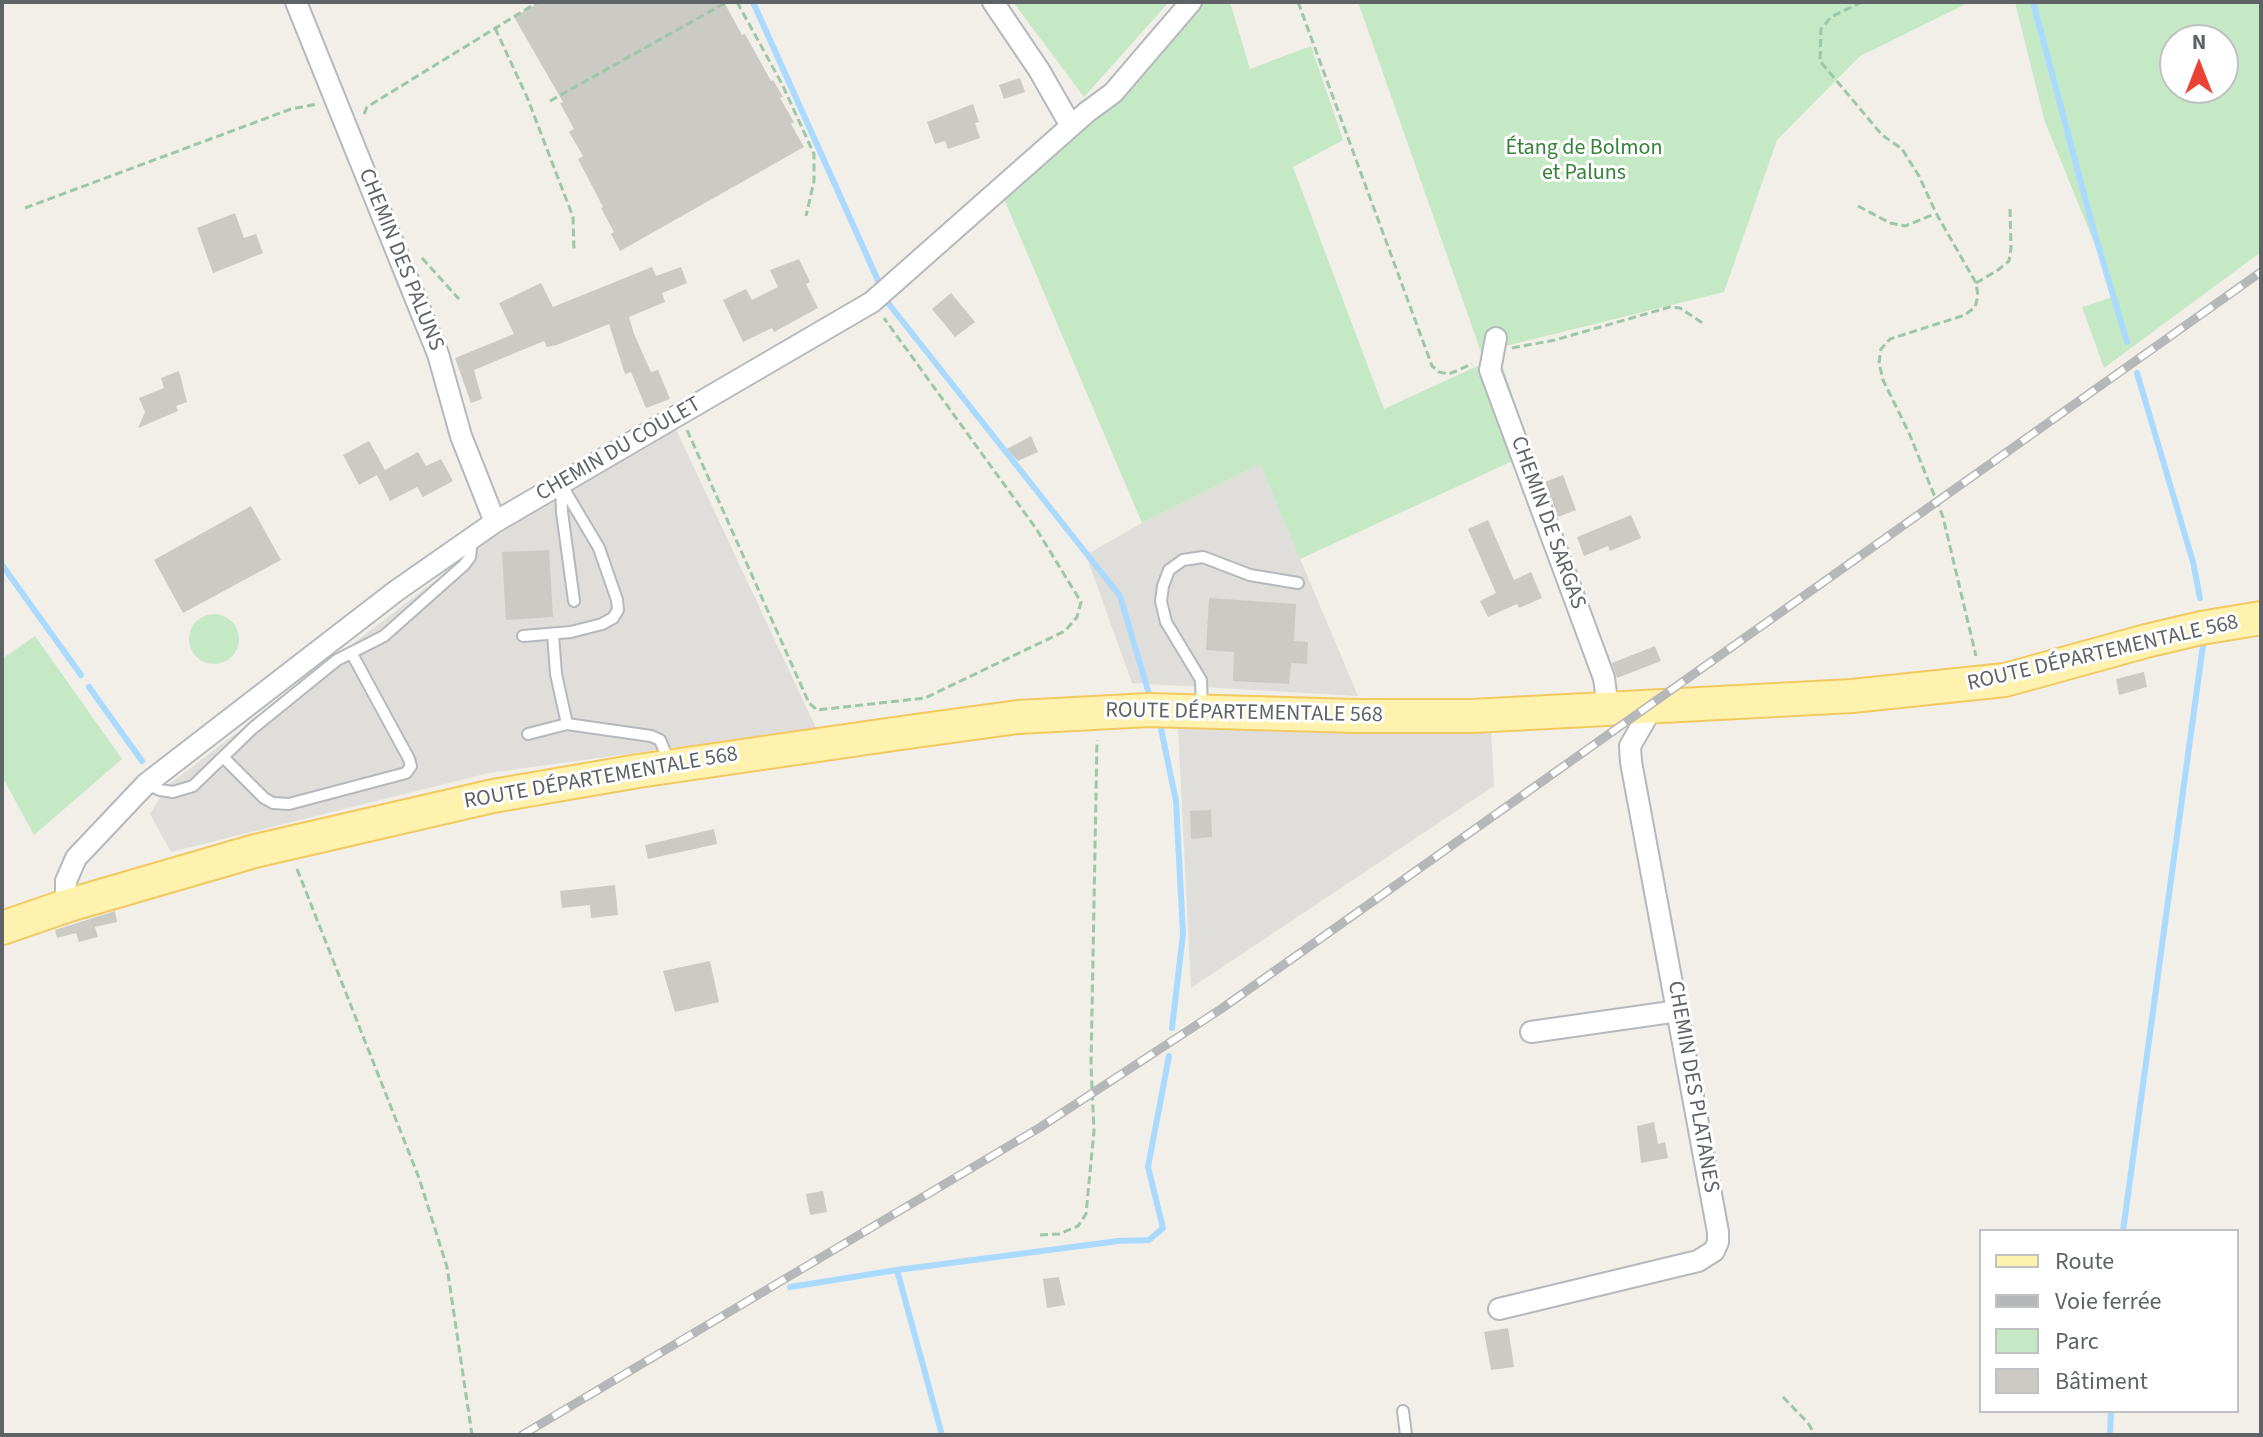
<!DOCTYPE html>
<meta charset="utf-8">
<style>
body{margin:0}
#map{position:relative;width:2263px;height:1437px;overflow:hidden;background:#f1efe8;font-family:"Source Sans 3",sans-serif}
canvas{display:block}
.frame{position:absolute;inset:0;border:4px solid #5f6368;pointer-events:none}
.legend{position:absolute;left:1979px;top:1229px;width:260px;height:184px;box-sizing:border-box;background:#fff;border:2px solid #bfc1c3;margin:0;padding:10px 14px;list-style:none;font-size:24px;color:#5f6368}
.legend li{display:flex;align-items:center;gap:16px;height:40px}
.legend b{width:40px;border:2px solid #bfc1c3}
.north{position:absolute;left:2159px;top:24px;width:80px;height:80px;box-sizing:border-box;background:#fff;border:2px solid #bfc1c3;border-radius:50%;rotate:0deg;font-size:22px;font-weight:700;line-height:32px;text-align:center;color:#5f6368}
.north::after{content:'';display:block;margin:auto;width:28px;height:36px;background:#ea4335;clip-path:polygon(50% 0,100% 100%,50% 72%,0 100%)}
</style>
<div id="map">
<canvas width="2263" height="1437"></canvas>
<div class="frame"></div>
<ul class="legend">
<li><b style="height:10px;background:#fff2af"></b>Route</li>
<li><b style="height:10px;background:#b6b7b8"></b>Voie ferrée</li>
<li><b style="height:22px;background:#c5e8c5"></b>Parc</li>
<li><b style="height:22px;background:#cccac5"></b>Bâtiment</li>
</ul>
<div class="north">N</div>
</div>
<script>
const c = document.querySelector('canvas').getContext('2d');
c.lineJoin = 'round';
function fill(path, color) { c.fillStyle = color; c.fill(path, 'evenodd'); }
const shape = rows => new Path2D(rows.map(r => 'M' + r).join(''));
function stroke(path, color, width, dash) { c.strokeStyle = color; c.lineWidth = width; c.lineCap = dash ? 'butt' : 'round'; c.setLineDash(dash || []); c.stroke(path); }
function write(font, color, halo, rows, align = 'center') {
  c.font = font + ' "Source Sans 3",sans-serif'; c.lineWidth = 6; c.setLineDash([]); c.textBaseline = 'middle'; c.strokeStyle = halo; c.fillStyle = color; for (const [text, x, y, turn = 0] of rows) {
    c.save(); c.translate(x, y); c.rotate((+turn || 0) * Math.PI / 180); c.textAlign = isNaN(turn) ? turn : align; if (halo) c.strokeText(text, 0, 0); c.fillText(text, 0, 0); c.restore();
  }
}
const industrial = shape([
 [674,425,816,728,489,773,171,852,150,814,167,786,483,544],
 [1260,464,1358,696,1132,683,1086,555,1142,523],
 [1178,727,1491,730,1494,786,1191,988]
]);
const green = shape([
 [1013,2,1169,2,1084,97],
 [1180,2,1230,2,1250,69,1311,46,1343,140,1293,167,1384,409,1499,356,1532,452,1300,559,1260,464,1142,523,996,180,1106,89],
 [1358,2,1970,2,1860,56,1777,140,1724,292,1481,352],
 [2015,2,2261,2,2261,252,2104,368,2082,307,2116,296,2045,122],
 [2223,40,2223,88,2175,88,2175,40],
 '189 639a25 25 0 1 1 50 0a25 25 0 1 1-50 0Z',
 [35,636,122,759,34,835,2,776,2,659]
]);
const stream = shape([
 [753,2,880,285],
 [2033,2,2093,228,2127,342],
 [888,303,1120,596,1149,694],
 [2137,373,2193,562,2200,598],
 [2,565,81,675],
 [89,687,142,761],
 [1160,724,1176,801,1183,934,1172,1028],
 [2123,1231,2203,645],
 [790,1287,897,1270],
 [942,1435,897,1270,1118,1241,1149,1240,1163,1228,1148,1167,1169,1056],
 [2110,1435,2111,1411]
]);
const building = shape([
 [540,2,724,2,742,35,745,34,771,81,773,80,783,97,780,98,794,122,791,124,804,147,620,251,611,234,614,232,601,208,603,207,578,159,583,156,569,132,574,129,560,103,563,102,514,17],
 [1020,78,1025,92,1004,99,999,85],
 [973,104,979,122,975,123,980,138,948,149,945,141,935,144,927,122],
 [235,213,244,238,256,234,263,253,213,273,197,228],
 [799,259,810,282,806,284,818,308,774,332,772,328,743,342,723,300,746,289,752,300,778,287,770,270],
 [652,267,656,276,681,267,687,283,662,293,665,302,629,317,634,334,651,372,658,370,670,399,646,408,631,372,625,374,609,324,557,345,547,347,544,341,474,370,482,399,471,403,455,358,514,334,499,303,541,283,553,307],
 [951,293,975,322,955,337,932,309],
 [179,371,187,402,176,406,178,411,138,428,145,412,139,398,164,388,161,378],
 [1031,436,1038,452,1018,461,1007,449],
 [369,441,385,470,418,452,426,466,441,459,453,481,423,497,417,487,390,501,377,475,359,485,343,455],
 [1563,475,1576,510,1558,517,1545,482],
 [251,506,281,560,183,613,154,560],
 [1631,515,1641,538,1610,551,1608,546,1584,556,1577,537],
 [1488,520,1514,580,1531,572,1542,598,1519,608,1517,604,1488,617,1480,601,1496,593,1468,529],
 [549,550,553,617,506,620,502,552],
 [1209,598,1296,604,1294,641,1308,642,1307,664,1291,663,1289,684,1233,681,1234,652,1206,650],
 [1655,646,1661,661,1617,678,1612,663],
 [2144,672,2147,687,2119,695,2116,679],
 [1211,810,1212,837,1191,839,1190,811],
 [714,829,717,844,648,859,645,845],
 [615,885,618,915,591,918,590,905,562,908,560,891],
 [115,911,117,922,95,927,98,937,79,942,76,933,57,938,55,930],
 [710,961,719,1002,675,1012,663,971],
 [1654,1122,1658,1144,1665,1142,1668,1158,1641,1163,1637,1126],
 [823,1191,827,1212,810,1215,806,1194],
 [1059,1277,1065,1305,1047,1308,1043,1279],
 [1508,1328,1514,1367,1491,1370,1484,1332]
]);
const path = shape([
 [737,2,782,84,814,154,814,181,806,216],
 [1298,2,1432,366,1439,372,1449,374,1472,364],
 [1862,2,1831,17,1821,29,1820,61,1882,135,1902,149,1919,176,1936,213,1976,283,1978,296,1975,307,1965,315,1890,339,1881,349,1879,363,1883,380,1909,433,1943,517,1976,656],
 [495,28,527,97,573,217,574,251],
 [550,101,727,2],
 [364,114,367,107,538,2],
 [1858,206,1890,223,1905,226,1935,214],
 [25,208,291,109,317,104],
 [422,258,459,299],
 [1976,283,1998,270,2009,261,2011,248,2010,209],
 [1512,348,1555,340,1670,307,1680,308,1704,324],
 [687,430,809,703,817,710,925,698,1065,631,1077,617,1081,602,1037,530,884,318],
 [297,869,419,1178,447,1267,472,1435],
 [1040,1235,1059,1234,1078,1226,1086,1214,1094,1131,1091,1065,1097,740],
 [1783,1397,1808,1423,1815,1435]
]);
const service = shape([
 [553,634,556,674,567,724],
 [523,636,571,632,602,624,613,618,618,610,617,600,599,548,561,484,562,512,574,601],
 [1202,708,1201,680,1166,622,1161,601,1163,586,1169,570,1183,560,1203,557,1250,575,1298,583],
 [528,734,567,724,651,736,660,740,670,764],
 [223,757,264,798,273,803,289,804,406,773,411,766,409,759,352,654],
 [146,784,160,790,173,792,193,786,253,728,337,660,384,636,464,565,470,557,471,548,467,542],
 [1403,1411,1406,1435]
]);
const minor = shape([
 [296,2,438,354,461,436,495,522],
 [993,2,1039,70,1071,126],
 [1496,338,1490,370,1604,678,1608,708],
 [66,906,66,881,76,858,146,784,396,591,495,522,872,302,1087,112,1113,93,1191,2],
 [1531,1032,1678,1011],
 [1499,1309,1698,1261,1714,1251,1718,1242,1718,1232,1631,762,1630,746,1645,720,1647,707]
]);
const primary = shape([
 [2,928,66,906,255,851,493,796,638,771,908,732,1018,717,1149,710,1356,716,1472,716,1852,696,2005,680,2146,641,2201,628,2261,618]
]);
const rail = shape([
 [522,1435,1039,1128,1221,1009,2261,272]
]);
const parkNames = [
 ["Étang de Bolmon",1584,149],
 ["et Paluns",1584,174]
];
const streetNames = [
 ["CHEMIN DES PALUNS",400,260,68],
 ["CHEMIN DU COULET",619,450,-30],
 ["CHEMIN DE SARGAS",1547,523,70],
 ["ROUTE DÉPARTEMENTALE 568",2103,654,-13],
 ["ROUTE DÉPARTEMENTALE 568",1244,714,1],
 ["ROUTE DÉPARTEMENTALE 568",601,779,-10],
 ["CHEMIN DES PLATANES",1692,1087,80]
];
fill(industrial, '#e0deda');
fill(green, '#c5e8c5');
stroke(stream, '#aadaff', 6);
fill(building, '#cccac5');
stroke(service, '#b5b8bc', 14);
stroke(minor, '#b5b8bc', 24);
stroke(primary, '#f2c960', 36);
stroke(path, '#9cc7a9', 3, [8, 4]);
stroke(service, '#fff', 10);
stroke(minor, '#fff', 20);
stroke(primary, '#fff2af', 32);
stroke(rail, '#b6b7b8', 9);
stroke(rail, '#fff', 6, [18]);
write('22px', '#348238', '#fff', parkNames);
write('22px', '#5f6368', '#fff', streetNames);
</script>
